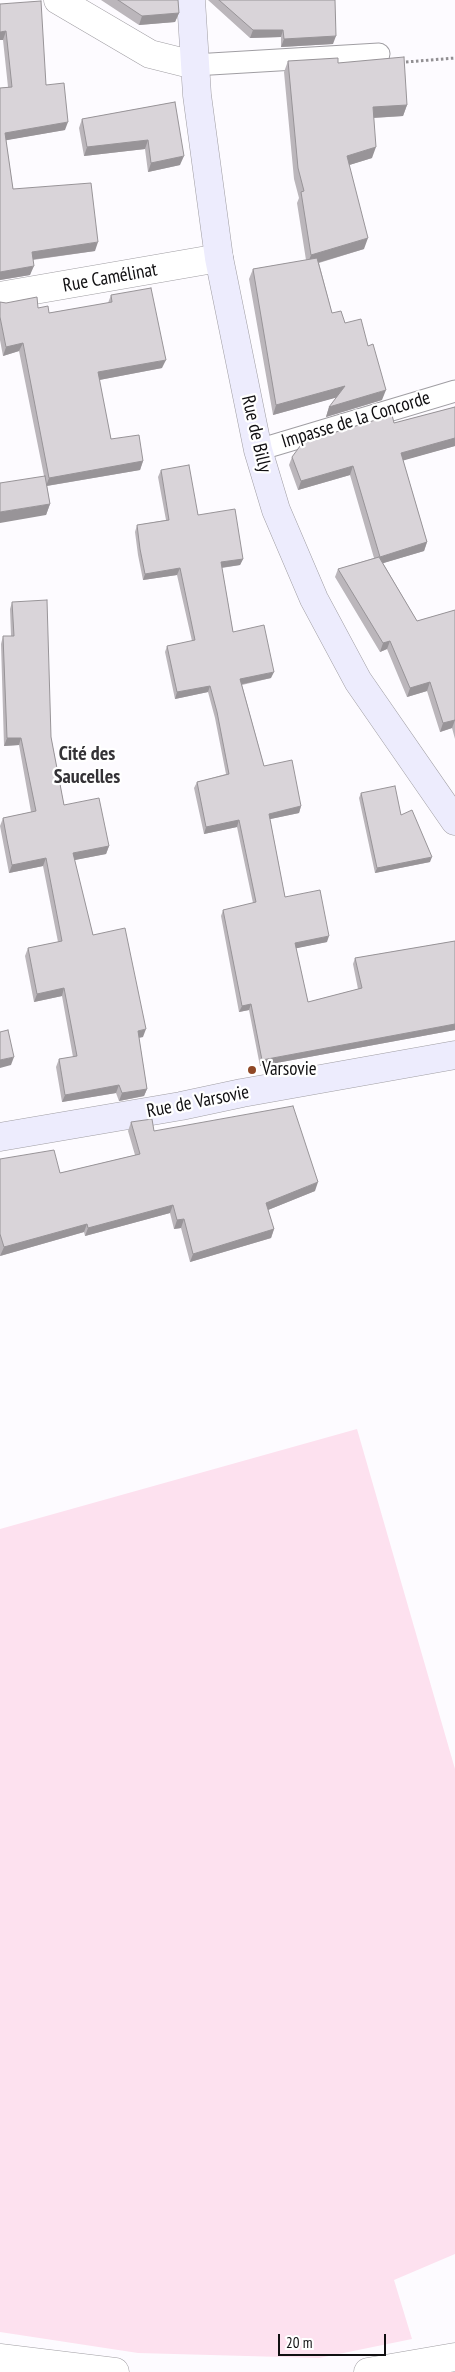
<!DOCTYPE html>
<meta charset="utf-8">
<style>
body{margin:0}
#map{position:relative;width:455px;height:2372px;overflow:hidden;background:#fdfbff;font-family:"PT Sans Narrow",sans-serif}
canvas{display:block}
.scale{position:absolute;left:278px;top:2334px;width:108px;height:22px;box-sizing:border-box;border:2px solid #100f11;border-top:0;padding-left:6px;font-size:15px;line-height:18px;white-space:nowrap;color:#100f11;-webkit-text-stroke:4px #fff;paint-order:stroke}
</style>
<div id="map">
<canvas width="455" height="2372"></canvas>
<div class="scale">20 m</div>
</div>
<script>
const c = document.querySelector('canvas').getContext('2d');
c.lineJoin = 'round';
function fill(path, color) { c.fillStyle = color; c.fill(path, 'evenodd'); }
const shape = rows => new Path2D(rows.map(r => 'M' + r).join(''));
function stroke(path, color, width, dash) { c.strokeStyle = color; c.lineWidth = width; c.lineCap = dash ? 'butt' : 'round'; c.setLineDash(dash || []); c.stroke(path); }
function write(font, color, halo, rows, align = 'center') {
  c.font = font + ' "PT Sans Narrow",sans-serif'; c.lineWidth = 4.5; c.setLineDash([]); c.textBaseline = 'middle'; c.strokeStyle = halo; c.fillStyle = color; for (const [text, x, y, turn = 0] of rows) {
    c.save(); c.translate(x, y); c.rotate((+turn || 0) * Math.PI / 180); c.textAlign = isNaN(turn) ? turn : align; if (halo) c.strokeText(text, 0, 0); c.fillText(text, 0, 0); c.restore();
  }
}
const green = shape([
 [357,1429,455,1769,455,2254,394,2280,412,2339,319,2358,138,2353,0,2332,0,1529]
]);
const path = shape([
 [406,62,455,58]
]);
const lane = shape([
 [194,65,379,54],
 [258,450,455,391]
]);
const street = shape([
 [58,0,150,54,194,65],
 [0,296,219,258],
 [0,2358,115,2372],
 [368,2372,455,2357]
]);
const secondary = shape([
 [191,0,197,95,219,258,258,450,276,510,314,599,358,681,455,821],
 [0,1137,181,1106,242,1093,455,1055]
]);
const wall = shape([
 [101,0,178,0,179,13,175,22,139,25],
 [208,0,335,0,333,44,281,47,281,37,250,38],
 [0,4,46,85,65,130,6,140,13,189,95,251,33,260,30,275,0,280,0,88,8,87,3,40],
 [288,61,338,63,407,105,403,116,374,118,372,158,349,165,364,249,319,263,332,313,345,323,382,400,326,417,329,407,337,397,273,415,249,279,253,269,306,260,297,203,299,198,294,179,284,72],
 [175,102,180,165,148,172,145,149,84,156,79,128,82,119],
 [111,295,162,368,99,380,111,439,143,461,140,470,47,486,50,504,46,515,44,476,19,351,3,356,0,340,0,302,38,308,49,313,108,303],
 [455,407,455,446,403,460,427,542,424,551,383,563,417,621,455,610,455,739,452,728,440,732,427,691,407,697,387,649,380,652,335,577,338,569,374,558,350,475,298,490,289,465,292,457,394,423],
 [161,470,198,515,243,559,240,565,222,568,233,632,271,678,242,685,264,766,301,806,299,813,270,819,285,897,327,942,296,948,308,1002,358,989,353,964,355,958,455,941,455,1030,260,1066,249,1010,239,1012,221,916,223,910,253,903,237,827,204,834,194,788,197,782,226,774,215,718,208,692,175,699,165,652,167,646,192,641,177,575,143,580,138,555,135,532,137,525,166,520,158,477],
 [12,602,51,737,64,805,109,846,106,854,74,860,93,935,143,1037,139,1038,147,1089,144,1096,119,1101,116,1093,62,1102,56,1067,59,1059,73,1057,62,996,34,1002,25,956,28,948,58,942,43,866,9,873,0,826,3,818,31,812,19,745,4,746,1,644,3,636,11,636,10,609],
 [361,793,401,815,430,862,375,873,359,798],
 [131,1122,154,1131,315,1191,268,1210,274,1229,271,1238,190,1262,181,1228,174,1229,170,1213,85,1236,84,1232,0,1256,0,1159,60,1173,135,1155,128,1131]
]);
const shadedWall = shape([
 [179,13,175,22,139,25,142,16],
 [253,30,283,30,281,37,250,38],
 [6,31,3,40,0,40,0,32],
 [336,36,333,44,281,47,284,39],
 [407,105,403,116,370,118,373,107],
 [68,122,65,130,2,141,5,133],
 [148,140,145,149,84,156,87,147],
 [376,147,372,158,343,167,347,156],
 [184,156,180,165,148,172,151,163],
 [368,238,364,249,307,266,311,255],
 [98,242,95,251,29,260,32,252],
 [34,266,30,275,0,280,0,272],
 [23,343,19,351,3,356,6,347],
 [166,360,162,368,94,381,98,372],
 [345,386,342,396,273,415,276,405],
 [386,390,382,400,326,417,329,407],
 [455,438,455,446,398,462,401,453],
 [143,461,140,470,46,486,49,478],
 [353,466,350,475,298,490,301,481],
 [50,504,46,515,0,523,0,512],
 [427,542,424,551,377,565,380,557],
 [243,559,240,565,219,568,221,562],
 [180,568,177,575,143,580,145,574],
 [390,641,387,649,380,652,383,643],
 [274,672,271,678,238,685,240,679],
 [430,682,427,691,407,697,410,688],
 [210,686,208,692,175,699,177,692],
 [455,720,452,728,440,732,443,723],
 [7,738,21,738,19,745,4,746],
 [301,806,299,813,266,820,269,814],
 [239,820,237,827,204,834,206,827],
 [109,846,106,854,70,861,73,853],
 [432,857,430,862,375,873,377,868],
 [46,858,43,866,9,873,12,865],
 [329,936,327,942,293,949,295,943],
 [64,988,62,996,34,1002,37,994],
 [251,1004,249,1010,239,1012,242,1006],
 [455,1024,455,1030,260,1066,262,1060],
 [146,1029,143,1037,135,1038,138,1031],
 [14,1057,11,1065,0,1068,0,1060],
 [119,1085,116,1093,62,1102,65,1095],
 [147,1089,144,1096,119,1101,122,1093],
 [318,1182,315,1191,263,1212,266,1203],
 [173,1205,170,1213,85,1236,88,1228],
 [184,1219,181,1228,174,1229,177,1220],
 [87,1224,84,1232,0,1256,4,1247],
 [274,1229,271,1238,190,1262,193,1254]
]);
const building = shape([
 [118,0,178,0,179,13,142,16,118,0],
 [219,0,335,0,336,36,284,39,283,30,253,30,219,0],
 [41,1,46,85,64,83,68,122,5,133,13,189,91,183,98,242,32,252,34,266,0,272,0,88,12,87,6,31,0,32,0,4,41,1],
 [404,57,407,105,373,107,376,147,347,156,368,238,311,255,301,192,304,191,298,168,288,61,338,58,338,63,404,57],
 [175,102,184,156,151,163,148,140,87,147,82,119,175,102],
 [317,258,332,313,341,311,345,323,361,319,368,346,373,344,386,390,329,407,345,386,276,405,253,269,317,258],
 [151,288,166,360,98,372,111,439,139,435,143,461,49,478,23,343,6,347,0,317,0,302,6,303,37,297,38,308,48,306,49,313,112,302,111,295,151,288],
 [455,407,455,438,401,453,427,542,380,557,353,466,301,481,292,457,303,442,392,415,394,423,455,407],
 [189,465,198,515,235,509,243,559,221,562,233,632,264,625,274,672,240,679,264,766,292,760,301,806,269,814,285,897,320,890,329,936,295,943,308,1002,362,988,355,958,455,941,455,1024,262,1060,251,1004,242,1006,223,910,256,902,239,820,206,827,197,782,229,774,217,712,210,686,177,692,167,646,195,640,180,568,145,574,140,549,137,525,169,520,161,470,189,465],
 [45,476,50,504,0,512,0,483,45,476],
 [379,557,417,621,455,610,455,721,455,720,443,723,430,682,410,688,390,641,383,643,338,569,379,557],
 [47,600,51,737,64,805,99,798,109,846,73,853,93,935,125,928,146,1029,138,1031,147,1089,122,1093,119,1085,65,1095,59,1059,77,1056,64,988,37,994,28,948,62,941,46,858,12,865,7,840,3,818,36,811,21,738,7,738,3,636,14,636,12,602,47,600],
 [395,786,401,815,412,810,432,857,377,868,361,793,395,786],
 [8,1030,14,1057,0,1060,0,1032,8,1030],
 [293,1106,318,1182,266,1203,274,1229,193,1254,184,1219,177,1220,173,1205,88,1228,87,1224,4,1247,0,1234,0,1159,54,1150,60,1173,140,1154,131,1122,152,1119,154,1131,293,1106]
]);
const markers = [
 [252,1070,5,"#8f4726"]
];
const streetNames = [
 ["Rue Camélinat",110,278,-10],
 ["Impasse de la Concorde",356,420,-17],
 ["Rue de Billy",256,434,77],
 ["Rue de Varsovie",198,1102,-11]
];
const poiNames = [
 ["Varsovie",262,1070]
];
const neighbourhoodNames = [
 ["Cité des",87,754],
 ["Saucelles",87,777]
];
fill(green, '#fde1ef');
stroke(lane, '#a09ea3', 23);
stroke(street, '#a09ea3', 29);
stroke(secondary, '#a09ea3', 29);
stroke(path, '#918f92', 3, [2.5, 2.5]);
stroke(lane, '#fff', 21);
stroke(street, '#fff', 28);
stroke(secondary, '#edecfd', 28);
fill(wall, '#bbb6bb');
fill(shadedWall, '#989498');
fill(building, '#d9d4d9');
stroke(building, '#989498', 1);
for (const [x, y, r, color] of markers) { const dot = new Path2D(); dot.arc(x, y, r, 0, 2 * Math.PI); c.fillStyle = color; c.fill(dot); stroke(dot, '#fff', 2); }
write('19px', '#100f11', '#fff', streetNames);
write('19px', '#100f11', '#fff', poiNames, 'left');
write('bold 20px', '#343236', '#fff', neighbourhoodNames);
</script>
